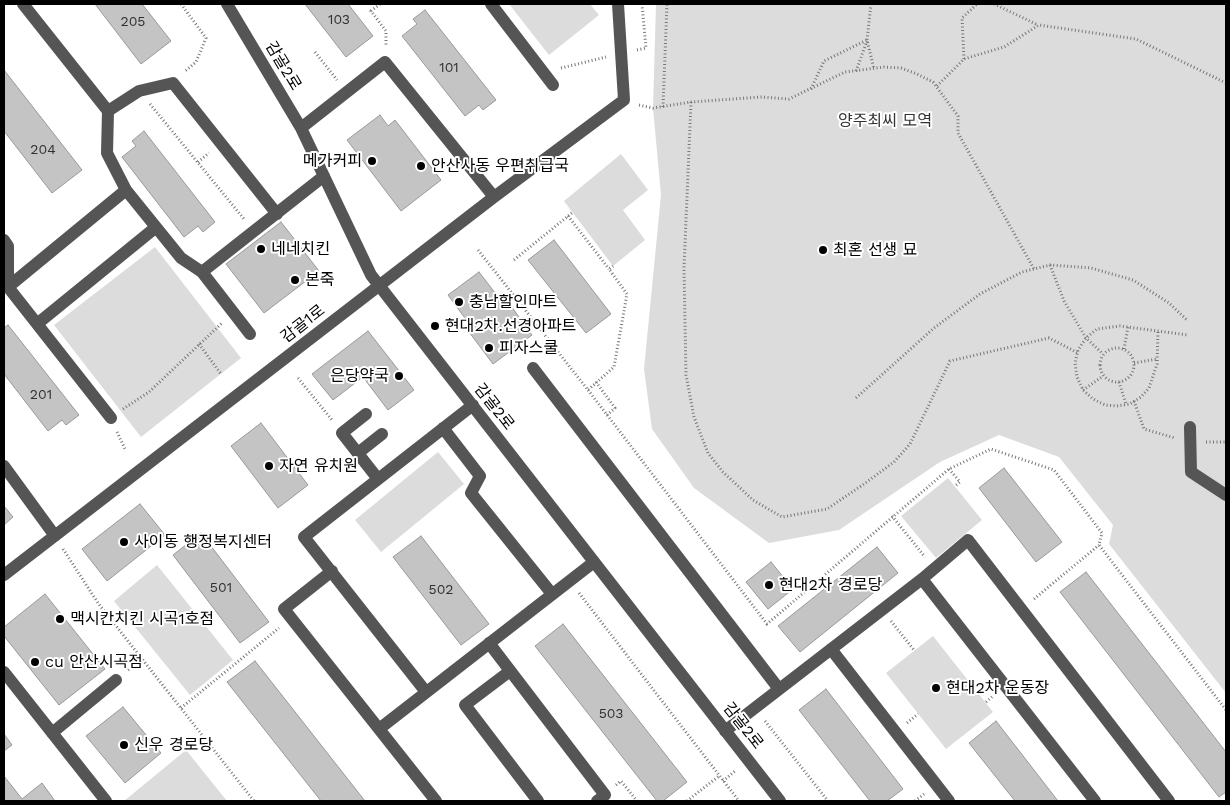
<!DOCTYPE html>
<meta charset="utf-8">
<style>
body{margin:0}
#map{position:relative;width:1230px;height:805px;overflow:hidden;background:#fff;font-family:"Work Sans",sans-serif}
canvas{display:block}
.frame{position:absolute;inset:0;border:5px solid #000;pointer-events:none}
</style>
<div id="map">
<canvas width="1230" height="805"></canvas>
<div class="frame"></div>
</div>
<script>
const c = document.querySelector('canvas').getContext('2d');
c.lineJoin = 'round';
function fill(path, color) { c.fillStyle = color; c.fill(path, 'evenodd'); }
const shape = rows => new Path2D(rows.map(r => 'M' + r).join(''));
function stroke(path, color, width, dash) { c.strokeStyle = color; c.lineWidth = width; c.lineCap = dash ? 'butt' : 'round'; c.setLineDash(dash || []); c.stroke(path); }
function write(font, color, halo, rows, align = 'center') {
  c.font = font + ' "Work Sans","Noto Sans KR",sans-serif'; c.lineWidth = 4; c.setLineDash([]); c.textBaseline = 'middle'; c.strokeStyle = halo; c.fillStyle = color; for (const [text, x, y, turn = 0] of rows) {
    c.save(); c.translate(x, y); c.rotate((+turn || 0) * Math.PI / 180); c.textAlign = isNaN(turn) ? turn : align; if (halo) c.strokeText(text, 0, 0); c.fillText(text, 0, 0); c.restore();
  }
}
const green = shape([
 [509,4,590,4,599,15,549,55],
 [656,4,1226,4,1226,693,1109,544,1113,525,1059,457,999,435,940,462,839,530,769,543,694,488,652,429,644,369,661,195,653,108],
 [621,154,648,190,623,210,645,240,613,266,564,201],
 [155,247,241,358,141,437,54,325],
 [438,452,464,484,381,552,355,520],
 [948,478,982,520,936,558,901,516],
 [157,565,233,660,190,695,114,601],
 [933,636,993,712,946,749,886,673],
 [186,750,227,801,124,801]
]);
const building = shape([
 [95,4,142,4,171,41,141,64,95,4],
 [305,4,348,4,373,36,346,57,305,4],
 [425,10,496,100,483,110,479,105,465,116,402,36,417,24,413,19,425,10],
 [4,70,82,170,52,193,4,131,4,70],
 [380,115,388,126,395,120,441,180,401,211,347,140,380,115],
 [144,131,215,222,203,232,198,226,184,237,122,157,136,146,132,141,144,131],
 [281,222,319,271,264,313,226,264,281,222],
 [554,240,611,314,586,333,528,260,554,240],
 [479,272,502,302,506,299,532,335,493,364,466,328,470,325,448,295,479,272],
 [8,325,79,415,66,425,62,420,48,431,4,374,4,328,8,325],
 [368,331,414,390,388,410,363,377,333,400,312,374,368,331],
 [261,423,308,485,278,508,231,446,261,423],
 [1004,468,1062,542,1036,562,979,488,1004,468],
 [140,504,165,535,107,581,82,549,140,504],
 [4,506,13,517,4,525,4,506],
 [201,533,269,622,240,643,173,555,201,533],
 [421,536,489,624,461,645,393,557,421,536],
 [877,547,898,573,800,652,778,626,877,547],
 [771,562,793,589,768,609,746,582,771,562],
 [1086,572,1226,752,1226,792,1219,797,1060,592,1086,572],
 [45,594,105,669,59,705,4,636,4,627,45,594],
 [563,624,687,782,663,801,657,801,535,646,563,624],
 [255,661,365,801,321,801,227,682,255,661],
 [826,689,903,789,887,801,870,801,799,710,826,689],
 [123,707,161,753,125,783,86,736,123,707],
 [996,721,1058,801,1015,801,969,743,996,721],
 [4,734,12,745,4,751,4,734],
 [4,776,22,799,42,783,55,801,4,801,4,776]
]);
const path = shape([
 [181,4,206,38,196,62,184,72],
 [380,4,371,11,386,31,386,47],
 [871,4,867,40,874,69],
 [994,4,1038,25],
 [637,50,646,48,642,4],
 [315,52,337,80],
 [964,59,962,18,977,4],
 [561,68,606,57],
 [856,71,867,41],
 [937,86,964,59,1004,47,1039,25,1136,39,1226,83],
 [811,89,824,61,867,40],
 [691,102,684,268,686,375,694,417,708,453,723,472,753,500,782,517,827,509,864,484,894,462,910,444,950,361,1049,338,1078,353],
 [150,104,244,219],
 [639,105,653,108,691,102,762,97,789,99,845,72,884,67,901,68,917,74,933,82,958,116,958,133,1034,269],
 [663,107,667,4],
 [198,162,209,153],
 [568,216,609,269],
 [478,250,588,390,614,367,627,294,609,269,613,266],
 [514,260,573,212],
 [1050,265,1064,301,1086,338,1103,354],
 [1158,332,1157,364,1149,388,1141,397,1130,404,1117,406,1105,405,1093,399,1083,390,1077,377,1075,363,1078,350,1086,338,1097,329,1120,326,1188,335],
 [199,344,221,374],
 '1100 365a17 17 0 1 1 34 0a17 17 0 1 1-34 0Z',
 [1124,349,1128,327],
 [1134,363,1157,359],
 [298,378,332,420],
 [596,382,615,408,607,415],
 [1119,382,1126,404],
 [588,390,767,624,949,469,991,449,1054,470,1102,533,1099,545,1226,710],
 [1083,390,1103,376],
 [856,398,934,328,980,294,1022,272,1050,265,1091,268,1133,280,1169,303,1188,321],
 [1134,401,1144,429,1175,438],
 [123,409,149,392,222,323],
 [117,432,125,449],
 [1206,442,1226,442],
 [949,469,960,482,955,486],
 [892,516,925,557],
 [63,549,98,603,254,801],
 [579,593,739,801],
 [1034,599,1099,545],
 [891,621,914,650],
 [128,670,142,659],
 [986,702,993,696],
 [181,708,279,628],
 [765,721,828,801],
 [907,723,918,714],
 [723,781,735,771],
 [616,785,621,781,637,801],
 [687,801,719,776],
 [915,801,924,794]
]);
const minor = shape([
 [23,4,108,111,107,153,126,190,181,258,202,272,250,334],
 [227,4,301,128,371,275,780,801],
 [491,4,553,85],
 [108,111,139,91,173,83,277,214],
 [301,128,385,62,494,197],
 [4,240,8,246,8,287,111,418],
 [202,272,324,176],
 [8,287,126,190],
 [37,324,155,228],
 [533,368,779,689],
 [366,414,342,433,378,479],
 [1190,427,1191,472,1226,495],
 [443,428,480,476,471,493,552,594],
 [358,453,382,434],
 [4,466,55,536],
 [332,571,284,609,379,729],
 [4,575,494,197,624,100,618,4],
 [922,579,1095,801],
 [489,643,605,795,597,801],
 [831,649,949,801],
 [510,671,465,705,538,801],
 [4,672,106,801],
 [426,692,304,537,473,405],
 [725,731,922,579,968,540,1169,801],
 [52,733,116,680],
 [436,801,379,729,594,562]
]);
const markers = [
 [372,161,5,"#000"],
 [421,166,5,"#000"],
 [261,249,5,"#000"],
 [823,250,5,"#000"],
 [295,280,5,"#000"],
 [459,302,5,"#000"],
 [435,326,5,"#000"],
 [489,348,5,"#000"],
 [399,376,5,"#000"],
 [269,466,5,"#000"],
 [124,542,5,"#000"],
 [769,585,5,"#000"],
 [60,619,5,"#000"],
 [35,662,5,"#000"],
 [936,688,5,"#000"],
 [124,745,5,"#000"]
];
const numberNames = [
 ["103",339,20],
 ["205",133,22],
 ["101",449,68],
 ["204",43,150],
 ["201",41,395],
 ["501",221,588],
 ["502",441,590],
 ["503",611,714]
];
const streetNames = [
 ["감골2로",283,66,59],
 ["감골1로",303,324,-38],
 ["감골2로",494,407,52],
 ["감골2로",743,726,52]
];
const parkNames = [
 ["양주최씨 모역",885,121]
];
const poiNames = [
 ["메가커피",362,161,"right"],
 ["안산사동 우편취급국",431,166],
 ["네네치킨",271,249],
 ["최혼 선생 묘",833,250],
 ["본죽",305,280],
 ["충남할인마트",469,302],
 ["현대2차.선경아파트",445,326],
 ["피자스쿨",499,348],
 ["은당약국",389,376,"right"],
 ["자연 유치원",279,466],
 ["사이동 행정복지센터",134,542],
 ["현대2차 경로당",779,585],
 ["맥시칸치킨 시곡1호점",70,619],
 ["cu 안산시곡점",45,662],
 ["현대2차 운동장",946,688],
 ["신우 경로당",134,745]
];
fill(green, '#dcdcdc');
fill(building, '#c4c4c4');
stroke(building, '#999', 1);
stroke(path, '#777', 3, [1, 2.5]);
stroke(minor, '#555', 12);
for (const [x, y, r, color] of markers) { const dot = new Path2D(); dot.arc(x, y, r, 0, 2 * Math.PI); c.fillStyle = color; c.fill(dot); stroke(dot, '#fff', 2); }
write('14px', '#313131', null, numberNames);
write('16px', '#000', '#fff', streetNames);
write('16px', '#333', '#fff', parkNames);
write('16px', '#000', '#fff', poiNames, 'left');
</script>
